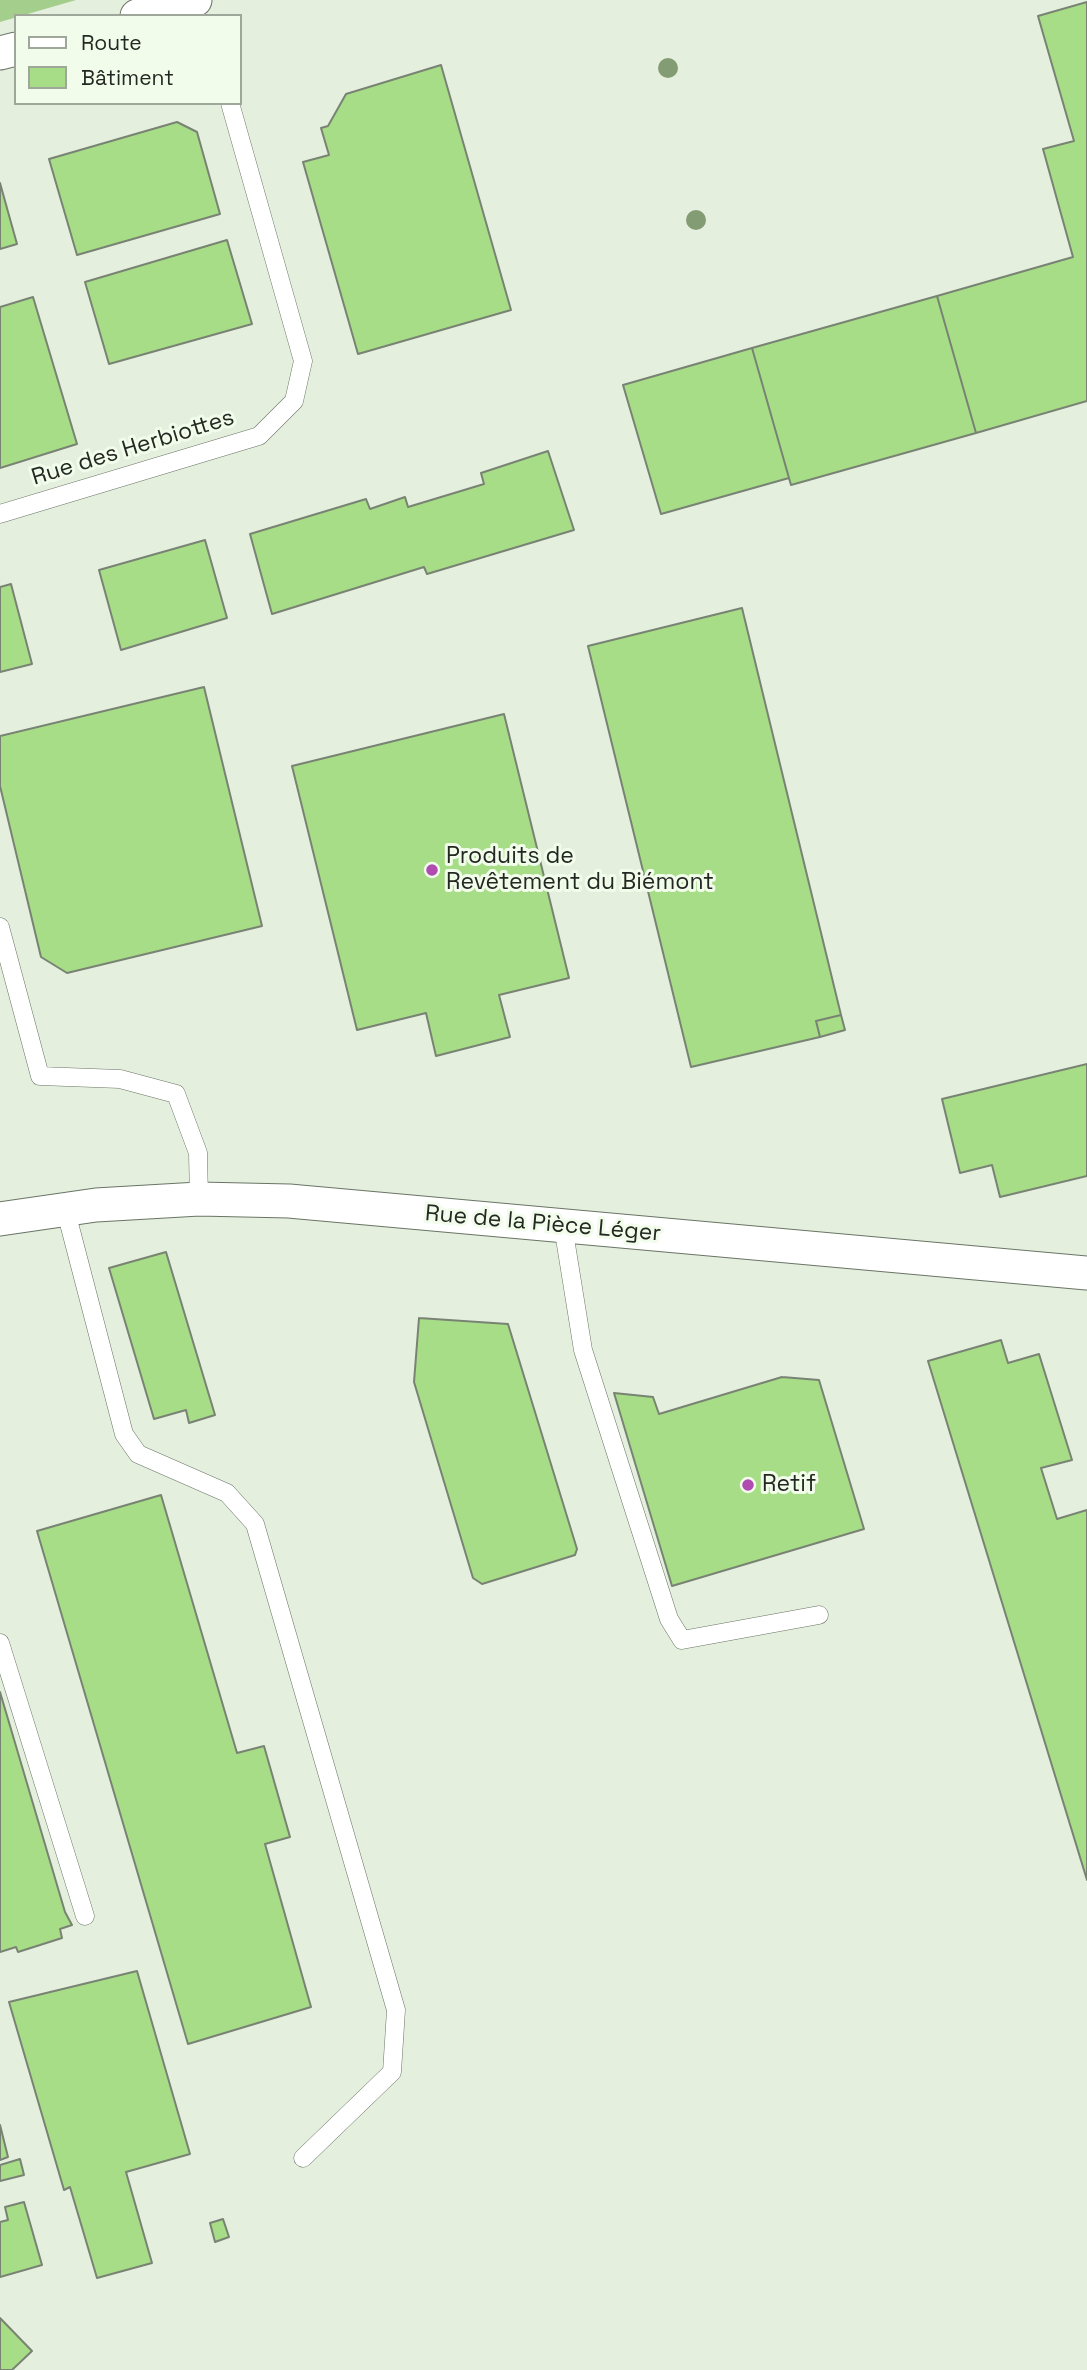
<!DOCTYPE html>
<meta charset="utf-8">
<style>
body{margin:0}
#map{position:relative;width:1087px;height:2370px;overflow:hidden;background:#e4efde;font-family:"Space Grotesk",sans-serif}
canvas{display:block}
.legend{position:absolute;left:14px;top:14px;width:228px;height:91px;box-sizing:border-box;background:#f1fceb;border:2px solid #9fa79b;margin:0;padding:9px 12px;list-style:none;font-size:21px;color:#242822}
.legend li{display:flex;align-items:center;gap:14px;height:35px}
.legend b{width:35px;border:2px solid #9fa79b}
</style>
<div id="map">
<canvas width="1087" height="2370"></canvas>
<ul class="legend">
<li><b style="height:9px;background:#fff"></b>Route</li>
<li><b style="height:19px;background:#a7dd86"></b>Bâtiment</li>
</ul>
</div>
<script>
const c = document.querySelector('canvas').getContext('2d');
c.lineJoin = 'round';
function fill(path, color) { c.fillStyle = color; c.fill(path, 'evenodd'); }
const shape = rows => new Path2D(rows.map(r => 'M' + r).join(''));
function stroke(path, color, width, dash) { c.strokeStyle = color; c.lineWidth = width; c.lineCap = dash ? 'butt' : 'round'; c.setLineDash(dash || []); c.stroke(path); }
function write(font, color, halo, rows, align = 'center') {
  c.font = font + ' "Space Grotesk",sans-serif'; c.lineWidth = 6; c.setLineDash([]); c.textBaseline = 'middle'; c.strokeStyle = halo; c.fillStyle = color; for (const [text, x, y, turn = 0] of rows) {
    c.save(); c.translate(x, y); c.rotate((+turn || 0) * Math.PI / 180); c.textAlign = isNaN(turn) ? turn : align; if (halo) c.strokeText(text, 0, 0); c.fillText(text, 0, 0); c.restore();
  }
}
const green = shape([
 [0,0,76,0,0,22]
]);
const building = shape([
 [1087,2,1087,401,976,433,937,296,1073,257,1043,149,1074,141,1038,16,1087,2],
 [441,65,511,310,358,354,303,162,329,155,321,128,328,126,346,94,441,65],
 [177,122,197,132,220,214,77,255,49,159,177,122],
 [0,183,17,244,0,249,0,183],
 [227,240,252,324,109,364,85,282,227,240],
 [937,296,976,433,791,485,752,348,937,296],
 [33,297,77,444,0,468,0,307,33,297],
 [752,348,789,478,661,514,623,385,752,348],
 [548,451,574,530,427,574,424,567,272,614,250,534,366,499,370,509,405,497,408,507,484,484,481,473,548,451],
 [205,540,227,618,121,650,99,570,205,540],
 [11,584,32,664,0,672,0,587,11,584],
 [742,608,841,1015,816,1021,820,1037,691,1067,588,646,742,608],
 [204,687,262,926,67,973,41,957,0,786,0,736,204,687],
 [504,714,569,978,499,995,510,1037,436,1056,426,1013,357,1030,292,766,504,714],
 [841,1015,845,1030,820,1037,816,1021,841,1015],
 [1087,1064,1087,1176,1000,1197,992,1165,960,1173,942,1099,1087,1064],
 [166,1252,215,1415,189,1423,186,1410,154,1419,109,1268,166,1252],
 [419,1318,508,1324,577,1549,575,1555,482,1584,473,1578,414,1382,419,1318],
 [1001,1340,1008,1363,1039,1354,1072,1460,1041,1468,1057,1519,1087,1510,1087,1880,928,1361,1001,1340],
 [782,1377,819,1380,864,1529,672,1586,614,1393,653,1397,659,1414,782,1377],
 [161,1495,237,1753,264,1746,290,1837,265,1844,311,2007,188,2044,37,1531,161,1495],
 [0,1692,65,1912,72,1925,60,1929,62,1938,18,1952,16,1947,0,1952,0,1692],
 [137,1971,190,2154,126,2172,152,2263,97,2278,70,2187,64,2190,9,2002,137,1971],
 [0,2125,8,2157,0,2160,0,2125],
 [20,2159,24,2175,0,2181,0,2165,20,2159],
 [24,2202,42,2265,0,2277,0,2222,8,2220,5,2207,24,2202],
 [223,2219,229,2237,215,2242,210,2223,223,2219],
 [0,2318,32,2351,12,2370,0,2370,0,2318]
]);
const service = shape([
 [0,514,259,436,294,401,303,361,230,103],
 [0,927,40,1076,120,1079,176,1094,198,1153,199,1199],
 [65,1208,124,1434,138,1454,227,1493,255,1524,396,2010,392,2072,303,2158],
 [563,1226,583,1350,669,1619,682,1640,819,1615],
 [0,1643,85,1916]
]);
const minor = shape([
 [137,16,195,0],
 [0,53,16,49],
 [0,1219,96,1205,199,1199,289,1201,1087,1273]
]);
const trees = [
 [668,68],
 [696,220]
];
const markers = [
 [432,870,7,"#af4bb1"],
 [748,1485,7,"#af4bb1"]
];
const streetNames = [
 ["Rue des Herbiottes",133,448,-17],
 ["Rue de la Pièce Léger",543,1224,5]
];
const poiNames = [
 ["Produits de",446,857],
 ["Revêtement du Biémont",446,883],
 ["Retif",762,1485]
];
fill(green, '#a4ce8c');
fill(building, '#a7dd86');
stroke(building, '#798374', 2);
stroke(service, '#6a7465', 19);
stroke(minor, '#6a7465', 35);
stroke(service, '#fff', 18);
stroke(minor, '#fff', 33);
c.fillStyle = '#849c74';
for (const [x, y] of trees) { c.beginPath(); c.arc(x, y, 10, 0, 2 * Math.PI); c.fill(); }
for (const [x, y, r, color] of markers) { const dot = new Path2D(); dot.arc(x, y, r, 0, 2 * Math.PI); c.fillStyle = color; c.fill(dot); stroke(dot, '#f1fceb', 2.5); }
write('23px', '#242822', '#f1fceb', streetNames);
write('23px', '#242822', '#f1fceb', poiNames, 'left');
</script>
